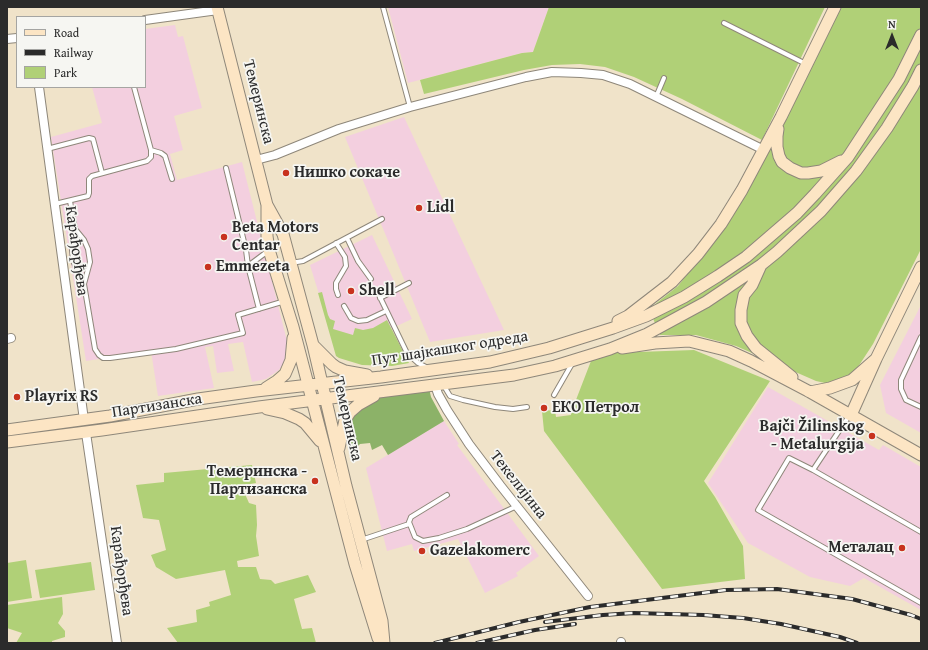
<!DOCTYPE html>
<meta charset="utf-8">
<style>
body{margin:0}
#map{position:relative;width:928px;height:650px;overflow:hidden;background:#f0e3c9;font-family:"Gentium Book Plus",serif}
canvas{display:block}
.frame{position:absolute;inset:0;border:8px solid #2b2b2b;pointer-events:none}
.legend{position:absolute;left:16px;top:16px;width:130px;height:72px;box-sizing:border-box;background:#f6f6f2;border:1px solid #a5a5a2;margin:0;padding:5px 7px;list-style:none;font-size:12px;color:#2b2b2b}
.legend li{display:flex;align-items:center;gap:8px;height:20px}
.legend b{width:20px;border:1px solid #a5a5a2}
.north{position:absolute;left:872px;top:16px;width:40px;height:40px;-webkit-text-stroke:3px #f6f6f2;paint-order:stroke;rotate:0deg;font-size:11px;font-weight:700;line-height:16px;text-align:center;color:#2b2b2b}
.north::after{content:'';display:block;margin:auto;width:14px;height:18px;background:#2b2b2b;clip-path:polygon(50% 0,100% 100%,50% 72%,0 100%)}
</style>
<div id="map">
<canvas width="928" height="650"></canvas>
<div class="frame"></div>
<ul class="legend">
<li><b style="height:5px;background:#fce5c4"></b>Road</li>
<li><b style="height:5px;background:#2b2b2b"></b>Railway</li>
<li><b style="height:11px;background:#b0d077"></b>Park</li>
</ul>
<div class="north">N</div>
</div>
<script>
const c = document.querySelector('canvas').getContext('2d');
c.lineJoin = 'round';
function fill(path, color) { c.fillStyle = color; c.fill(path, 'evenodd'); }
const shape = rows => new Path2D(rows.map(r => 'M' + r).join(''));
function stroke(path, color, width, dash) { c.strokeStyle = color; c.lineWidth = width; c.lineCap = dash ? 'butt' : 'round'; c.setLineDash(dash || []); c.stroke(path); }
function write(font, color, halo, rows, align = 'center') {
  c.font = font + ' "Gentium Book Plus",serif'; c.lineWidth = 3.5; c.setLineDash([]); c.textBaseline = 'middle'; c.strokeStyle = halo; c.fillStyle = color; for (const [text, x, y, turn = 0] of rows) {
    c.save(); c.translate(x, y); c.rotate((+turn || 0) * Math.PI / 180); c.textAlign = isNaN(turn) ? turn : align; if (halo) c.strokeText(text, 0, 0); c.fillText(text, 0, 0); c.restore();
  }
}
const built = shape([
 [388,7,549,7,533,52,522,53,408,83],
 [175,25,178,37,183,36,202,108,174,116,183,150,170,154,177,180,242,162,288,345,286,360,279,370,266,379,252,382,243,342,228,344,234,371,217,373,213,346,205,347,214,388,158,396,151,351,86,361,51,137,102,123,92,87,145,87,145,29],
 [404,117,504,330,430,342,345,137],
 [372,235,412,319,362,342,330,330,310,265],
 [921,305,921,433,886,413,880,385],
 [768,387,879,450,883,445,921,467,921,610,864,578,850,586,810,577,748,543,708,483],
 [444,421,459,444,457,445,539,556,516,573,518,576,485,593,458,539,414,551,412,544,387,551,366,468]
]);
const green = shape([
 [549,7,825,7,762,140,682,99,634,77,605,67,580,64,552,65,524,70,424,94,420,80,522,53,533,52],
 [838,7,921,7,921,249,873,344,856,370,848,377,837,382,825,383,816,381,736,346,696,335,660,335,649,309,678,286,698,260],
 [322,292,328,315,330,319,335,321,333,329,353,335,355,328,363,330,373,328,387,320,409,363,392,366,362,365,339,358,336,356,318,293],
 [694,350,770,381,704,481,715,497,743,546,745,579,662,589,544,431,542,411,555,410,556,417,571,415,570,406,574,405,591,361,610,353],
 [252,465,256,483,238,486,239,494,245,494,249,503,256,505,257,525,256,536,259,556,237,561,238,567,256,567,260,579,271,580,275,584,308,575,316,592,294,599,302,629,312,628,316,643,178,643,167,628,197,622,196,610,210,606,209,602,231,595,225,570,176,579,156,567,151,555,166,550,159,520,143,518,136,485,164,482,164,473],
 [26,560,32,598,7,602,7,563],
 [91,562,95,590,40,598,35,570],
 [62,597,63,614,58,623,65,631,65,637,52,641,52,643,16,643,22,633,7,628,7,605]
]);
const forest = shape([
 [429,388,431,397,444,421,388,455,382,445,372,450,370,443,360,444,357,447,353,447,349,445,348,424,352,413,380,396]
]);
const lane = shape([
 [383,7,410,107],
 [724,23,806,64],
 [656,97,664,78],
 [47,149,89,138,93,139,102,173],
 [151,150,161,153,165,156,172,179],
 [226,168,246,250,248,266],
 [70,201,75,229,72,250,73,261,84,284,95,349,99,355,103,358,110,358,176,349,243,333,238,315,285,301],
 [55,204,88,196,89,193,89,179,92,176,147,161,151,157,151,150,134,87],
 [75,229,84,240,88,249,90,262,84,284],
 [347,238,358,261,371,279],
 [336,243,345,257,346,266,336,283,336,289,338,295],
 [291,263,303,261,382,219],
 [377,291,407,353,418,363,428,368],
 [380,298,409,283],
 [344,306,351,318,358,321,367,320,386,311],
 [259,309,248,266,268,251],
 [921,337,901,380,901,389,906,400,921,407],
 [444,386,450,396,463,400,495,407,513,409,527,407],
 [554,395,573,362],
 [813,470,849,416],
 [447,495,411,517,409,522,415,537,423,541,439,538,467,529,517,506],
 [921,532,813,470,789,458,758,510,921,603],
 [361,540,409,524]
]);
const street = shape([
 [145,20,218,10],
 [7,39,17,38],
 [39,87,84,420],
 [256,160,275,155,339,129,410,107,526,77,552,72,581,73,603,75,630,84,764,150],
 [7,339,11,338],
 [435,385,438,394,447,410,469,444,500,485,588,596],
 [86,433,117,643],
 [621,642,621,643]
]);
const secondary = shape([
 [217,7,267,205,283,234,313,345,346,486,382,621,384,643],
 [778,129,777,136,777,147,779,156,782,162,790,168,801,173,808,173,821,171,841,161],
 [267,205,267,236,269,250,293,327,355,564,378,638,381,643],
 [761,265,752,285,744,295,741,310,741,323,747,336,756,348,792,377],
 [618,321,628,316,672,282,698,254,721,224,742,190,781,117,835,7],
 [314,346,332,364,336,367,345,371,367,375],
 [622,348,655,343,689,341,729,351,751,361,810,392,921,455],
 [266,388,277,381,285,374,291,360,293,338],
 [808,391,810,392,830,388,852,380,876,359],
 [267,409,285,413,299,419,305,423,320,441],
 [851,415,876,359,921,267],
 [7,430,110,416,198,399,256,391,381,377,490,362,549,348,613,328,646,316,684,297,718,276,746,257,797,213,815,194,848,157,899,79,921,35],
 [7,442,102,430,259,407,514,375,555,366,610,349,647,334,706,302,761,265,777,252,821,211,856,171,887,128,913,86,921,70],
 [339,448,345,420,350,412,358,405,374,396]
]);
const rail = shape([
 [545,622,603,615,634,613,703,615,743,618,781,624,840,637,857,643],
 [435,643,519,622,590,607,726,590,777,589,852,599,911,615,921,619],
 [477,643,535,630,575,624]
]);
const markers = [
 [286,173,4,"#c8321e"],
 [419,208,4,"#c8321e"],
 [224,237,4,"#c8321e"],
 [208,267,4,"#c8321e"],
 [351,291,4,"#c8321e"],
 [17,397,4,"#c8321e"],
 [544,408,4,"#c8321e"],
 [872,436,4,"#c8321e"],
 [315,481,4,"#c8321e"],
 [902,548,4,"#c8321e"],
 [422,551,4,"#c8321e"]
];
const streetNames = [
 ["Темеринска",258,102,76],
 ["Карађорђева",76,251,82],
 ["Пут шајкашког одреда",450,349,-9],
 ["Партизанска",157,406,-9],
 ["Темеринска",347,419,77],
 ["Текелијина",518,485,52],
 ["Карађорђева",121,571,82]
];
const poiNames = [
 ["Нишко сокаче",294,173],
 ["Lidl",427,208],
 ["Beta Motors",232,228],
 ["Centar",232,246],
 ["Emmezeta",216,267],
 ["Shell",359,291],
 ["Playrix RS",25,397],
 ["ЕКО Петрол",552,408],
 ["Bajči Žilinskog",864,427,"right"],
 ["- Metalurgija",864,445,"right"],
 ["Темеринска -",307,472,"right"],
 ["Партизанска",307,490,"right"],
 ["Металац",894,548,"right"],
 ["Gazelakomerc",430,551]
];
fill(built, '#f3cfdf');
fill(green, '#b0d077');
fill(forest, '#8cb268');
stroke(lane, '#8e877a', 6);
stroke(street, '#8e877a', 10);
stroke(secondary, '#8e877a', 13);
stroke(lane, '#fff', 4);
stroke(street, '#fff', 8);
stroke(secondary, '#fce5c4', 11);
stroke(rail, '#2b2b2b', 4);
stroke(rail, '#f6f6f2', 2.5, [8]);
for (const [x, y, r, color] of markers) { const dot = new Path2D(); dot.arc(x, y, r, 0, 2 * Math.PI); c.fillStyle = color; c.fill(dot); stroke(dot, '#f6f6f2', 1.5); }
write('16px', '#2b2b2b', '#f6f6f2', streetNames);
write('bold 16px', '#2b2b2b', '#f6f6f2', poiNames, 'left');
</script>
